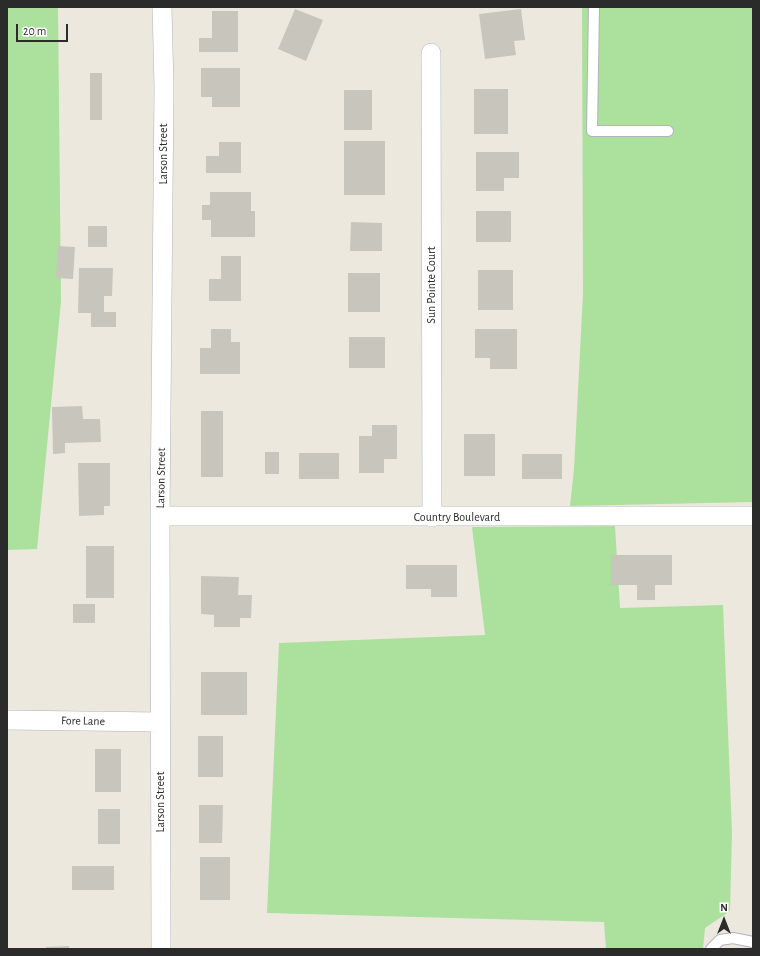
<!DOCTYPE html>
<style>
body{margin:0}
#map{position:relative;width:760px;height:956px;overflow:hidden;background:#ece8de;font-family:"Alegreya Sans",sans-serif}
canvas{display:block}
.frame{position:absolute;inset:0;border:8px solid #2b2b2b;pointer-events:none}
.north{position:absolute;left:704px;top:900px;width:40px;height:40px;-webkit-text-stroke:3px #fff;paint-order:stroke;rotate:0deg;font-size:11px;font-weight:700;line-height:16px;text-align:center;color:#2b2b2b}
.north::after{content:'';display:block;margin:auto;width:14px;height:18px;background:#2b2b2b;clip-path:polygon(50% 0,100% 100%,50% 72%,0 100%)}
.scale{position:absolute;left:16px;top:24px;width:52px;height:18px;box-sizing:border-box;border:2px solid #2b2b2b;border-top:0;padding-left:5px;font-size:12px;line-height:14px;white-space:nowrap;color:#2b2b2b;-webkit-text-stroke:3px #fff;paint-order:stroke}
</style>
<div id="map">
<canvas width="760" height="956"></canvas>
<div class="frame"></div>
<div class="north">N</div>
<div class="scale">20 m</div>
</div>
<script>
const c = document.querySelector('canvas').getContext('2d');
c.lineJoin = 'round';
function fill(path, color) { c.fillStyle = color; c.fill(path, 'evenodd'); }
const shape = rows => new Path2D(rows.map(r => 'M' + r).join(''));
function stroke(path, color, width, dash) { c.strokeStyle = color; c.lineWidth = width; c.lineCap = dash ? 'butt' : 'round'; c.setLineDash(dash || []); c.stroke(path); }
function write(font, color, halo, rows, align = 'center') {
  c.font = font + ' "Alegreya Sans",sans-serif'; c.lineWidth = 4; c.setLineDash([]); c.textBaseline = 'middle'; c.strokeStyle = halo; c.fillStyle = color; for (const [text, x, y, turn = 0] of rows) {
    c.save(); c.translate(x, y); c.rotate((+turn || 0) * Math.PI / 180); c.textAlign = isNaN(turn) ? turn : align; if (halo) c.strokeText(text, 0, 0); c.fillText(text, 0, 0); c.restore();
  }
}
const green = shape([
 [7,7,58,7,61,301,37,549,7,550],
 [582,7,753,7,753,502,570,506,574,469,583,293],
 [615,526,620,608,723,605,732,833,730,911,705,928,703,949,606,949,604,922,267,913,279,643,485,635,472,527]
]);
const building = shape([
 [295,9,323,20,306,61,278,49],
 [521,9,525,40,514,41,516,55,485,59,479,14],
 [212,11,238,11,238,52,199,52,199,38,212,38],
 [201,68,240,68,240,107,212,107,212,97,201,97],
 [90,73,102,73,102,120,90,120],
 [474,89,508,89,508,134,474,134],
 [344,90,372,90,372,130,344,130],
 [344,141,385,141,385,195,344,195],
 [219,142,241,142,241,173,206,173,206,156,219,156],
 [476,152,519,152,519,178,504,178,504,191,476,191],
 [210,192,251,192,251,211,255,211,255,237,211,237,211,220,202,220,202,205,210,205],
 [476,211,511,211,511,242,476,242],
 [351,222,382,223,382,251,350,251],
 [88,226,107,226,107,247,88,247],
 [58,246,75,247,73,279,56,278],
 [221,256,241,256,241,301,209,301,209,279,221,279],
 [79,268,113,268,112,296,104,296,104,312,116,312,116,327,91,327,91,313,78,313],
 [478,270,513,270,513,310,478,310],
 [348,273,380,273,380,312,348,312],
 [211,329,231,329,231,342,240,342,240,374,200,374,200,348,211,348],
 [475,329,517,329,517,369,490,369,490,358,475,358],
 [349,337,385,337,385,368,349,368],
 [82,406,83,419,100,419,101,442,65,443,65,453,53,454,52,407],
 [201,411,223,411,223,477,201,477],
 [372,425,397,425,397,459,384,459,384,473,359,473,359,436,372,436],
 [464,434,495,434,495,476,464,476],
 [265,452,279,452,279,474,265,474],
 [299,453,339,453,339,479,299,479],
 [522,454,562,454,562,479,522,479],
 [78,463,110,463,110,506,104,506,104,515,79,516],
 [86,546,114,546,114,598,86,598],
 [611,555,672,555,672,585,655,585,655,600,637,600,637,585,611,585],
 [406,565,457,565,457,597,431,597,431,589,406,589],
 [201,576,239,577,238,595,252,595,251,618,240,618,240,627,214,627,214,615,201,614],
 [73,604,95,604,95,623,73,623],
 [201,672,247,672,247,715,201,715],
 [198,736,223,736,223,777,198,777],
 [95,749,121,749,121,792,95,792],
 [199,805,223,805,222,843,199,843],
 [98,809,120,809,120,844,98,844],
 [200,857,230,857,230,900,200,900],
 [72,866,114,866,114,890,72,890],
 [69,946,69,949,46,949,46,947]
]);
const lane = shape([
 [594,7,592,131,668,131],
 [711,949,720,940,733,938,753,942]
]);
const street = shape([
 [431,53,432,517],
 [160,516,753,516],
 [7,720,160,722],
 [161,949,160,516,164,87,162,7]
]);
const streetNames = [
 ["Larson Street",163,154,-90],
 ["Sun Pointe Court",431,285,-90],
 ["Larson Street",161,478,-89],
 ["Country Boulevard",457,517],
 ["Fore Lane",83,721,1],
 ["Larson Street",160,802,-90]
];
fill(green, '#abe09d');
fill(building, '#c8c6bc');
stroke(lane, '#b1b2be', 12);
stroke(street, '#b1b2be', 20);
stroke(lane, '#fff', 10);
stroke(street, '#fff', 19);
write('12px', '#2b2b2b', '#fff', streetNames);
</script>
